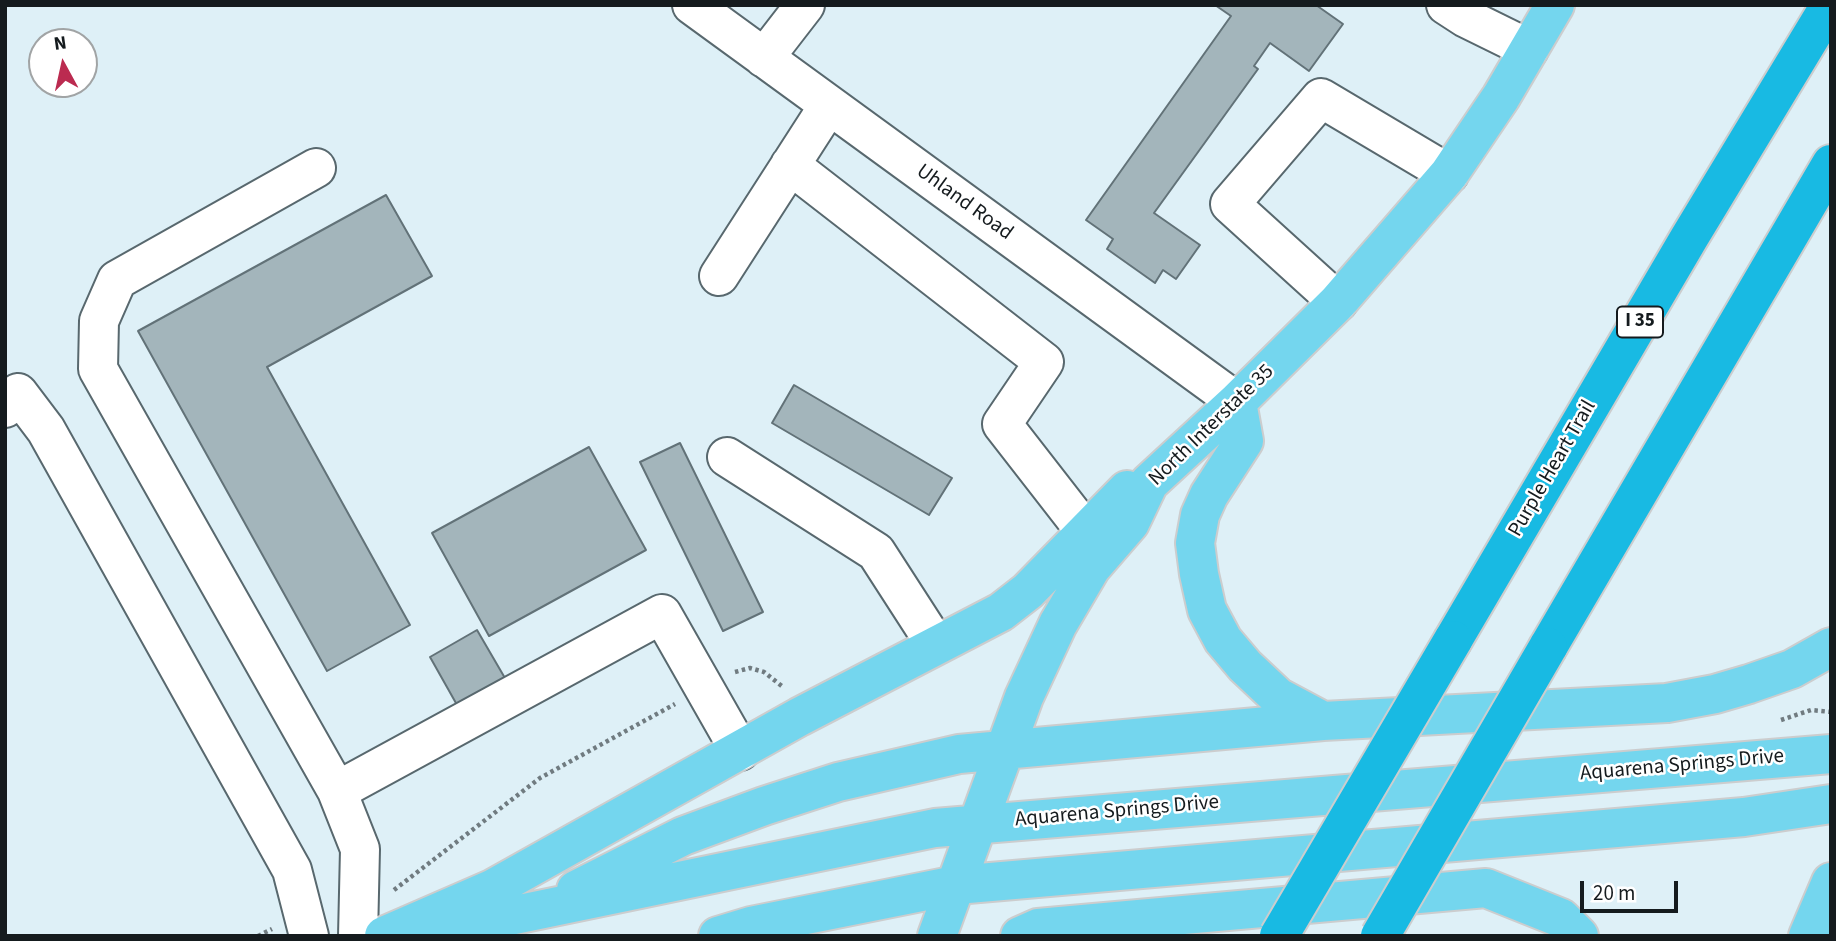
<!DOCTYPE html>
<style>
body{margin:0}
#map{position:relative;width:1836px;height:941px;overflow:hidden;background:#def0f7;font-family:"Source Sans 3",sans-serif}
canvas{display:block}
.frame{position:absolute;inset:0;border:7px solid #151b1e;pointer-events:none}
.north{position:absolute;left:28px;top:28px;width:70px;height:70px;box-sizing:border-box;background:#fff;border:2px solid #a1a4a5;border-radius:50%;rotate:352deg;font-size:19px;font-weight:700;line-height:28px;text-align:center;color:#151b1e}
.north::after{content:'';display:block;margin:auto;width:24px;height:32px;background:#bb2b50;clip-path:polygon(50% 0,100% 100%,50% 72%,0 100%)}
.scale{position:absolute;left:1580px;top:881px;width:98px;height:32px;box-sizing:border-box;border:4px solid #151b1e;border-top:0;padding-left:9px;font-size:21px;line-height:24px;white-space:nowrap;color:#151b1e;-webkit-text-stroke:5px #fff;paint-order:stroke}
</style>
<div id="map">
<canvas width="1836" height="941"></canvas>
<div class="frame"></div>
<div class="north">N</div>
<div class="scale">20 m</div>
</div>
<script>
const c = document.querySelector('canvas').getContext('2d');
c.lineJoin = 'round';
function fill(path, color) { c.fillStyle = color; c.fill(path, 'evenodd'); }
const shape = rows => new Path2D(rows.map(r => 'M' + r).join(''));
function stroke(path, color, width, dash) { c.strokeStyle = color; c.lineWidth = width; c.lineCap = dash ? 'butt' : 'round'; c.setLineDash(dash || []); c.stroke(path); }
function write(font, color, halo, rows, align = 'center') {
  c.font = font + ' "Source Sans 3",sans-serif'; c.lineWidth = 5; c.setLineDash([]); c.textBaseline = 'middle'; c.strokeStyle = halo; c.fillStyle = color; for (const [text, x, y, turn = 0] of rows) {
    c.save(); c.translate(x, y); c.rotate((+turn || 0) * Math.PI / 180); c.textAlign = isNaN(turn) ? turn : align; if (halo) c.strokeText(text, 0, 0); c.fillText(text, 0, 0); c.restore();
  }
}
const building = shape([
 [1215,5,1316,5,1343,24,1309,71,1270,43,1254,66,1258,69,1154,213,1200,245,1176,279,1163,270,1155,283,1107,249,1113,239,1086,220,1231,16,1215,5],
 [386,195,432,276,267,367,410,625,327,671,138,331,386,195],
 [794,385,952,478,929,515,772,423,794,385],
 [680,443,763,612,723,631,640,462,680,443],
 [589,447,646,550,489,636,432,533,589,447],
 [477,630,509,685,461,712,430,657,477,630]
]);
const path = shape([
 [735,672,750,668,764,672,783,687],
 [1781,720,1811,710,1831,712],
 [394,890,540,778,675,704],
 [258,936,272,929]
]);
const minor = shape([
 [692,5,1237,402],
 [1446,5,1466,18,1529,49],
 [764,58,805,5],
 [790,165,1044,362,1002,424,1086,532],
 [316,168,117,280,99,321,98,369,337,791],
 [719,276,829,105],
 [1338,302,1230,204,1321,98,1449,174],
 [5,408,18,393,46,430,292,870,309,936],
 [727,457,876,552,936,645],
 [358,936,360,849,337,791,662,614,740,751]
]);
const major = shape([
 [1237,402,1244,441,1209,495,1200,515,1195,543,1199,574,1207,610,1223,640,1245,666,1278,697,1323,721],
 [576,890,683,836,764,806,838,782,959,754,1323,721,1667,703,1715,694,1749,684,1792,669,1831,647],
 [384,936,492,889,799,717,1001,612,1028,591,1127,490],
 [413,936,935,828,1831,754],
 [718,936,751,926,956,885,1744,817,1831,804],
 [937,936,1024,697,1058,624,1091,568,1130,523,1149,483,1237,402,1338,302,1449,174,1501,97,1555,5],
 [1020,936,1038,928,1486,888,1561,918,1579,936],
 [1808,936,1831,882]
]);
const highway = shape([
 [1453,640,1689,238,1830,5],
 [1548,647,1831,164]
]);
const highwayBridge = shape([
 [1279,936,1453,640],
 [1380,936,1548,647]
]);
const shields = [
 [1640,322,46]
];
const shieldNames = [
 ["I 35",1640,322]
];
const streetNames = [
 ["Uhland Road",964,203,36],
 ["North Interstate 35",1212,426,-44],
 ["Purple Heart Trail",1553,469,-60],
 ["Aquarena Springs Drive",1682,766,-5],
 ["Aquarena Springs Drive",1117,812,-5]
];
fill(building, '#a3b5bb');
stroke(building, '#627278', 2);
stroke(minor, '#58686e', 42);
stroke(major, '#cccdce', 42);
stroke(highway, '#cccdce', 42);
stroke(path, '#707b80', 4.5, [3.5, 3.5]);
stroke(minor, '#fff', 38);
stroke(major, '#74d6ee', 38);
stroke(highway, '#18bae3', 38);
stroke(highwayBridge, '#cccdce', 42, []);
stroke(highwayBridge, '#18bae3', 38);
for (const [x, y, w] of shields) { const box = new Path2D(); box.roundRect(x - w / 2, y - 15.5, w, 31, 5); c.fillStyle = '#fff'; c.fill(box); stroke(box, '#151b1e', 2); }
write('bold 19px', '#151b1e', null, shieldNames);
write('21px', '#151b1e', '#fff', streetNames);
</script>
